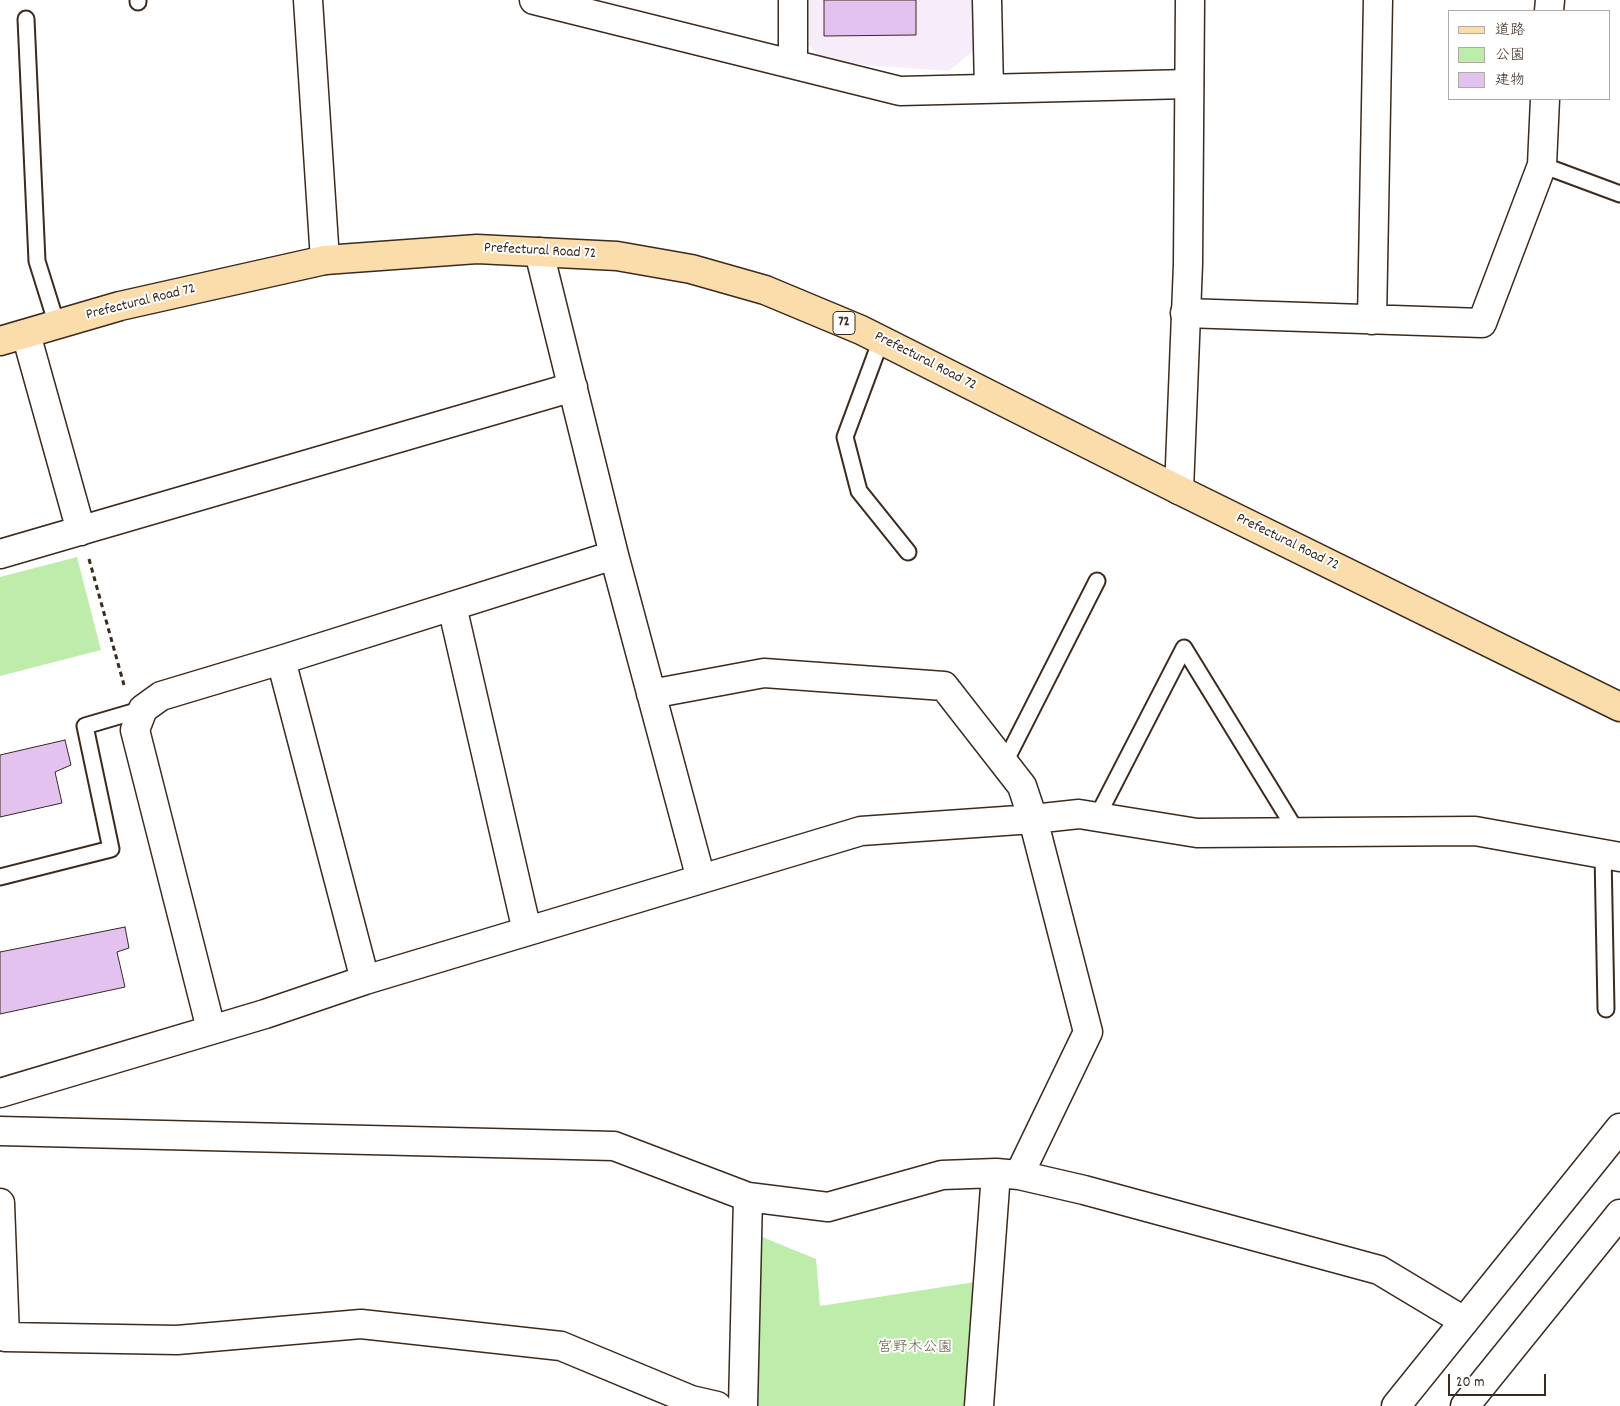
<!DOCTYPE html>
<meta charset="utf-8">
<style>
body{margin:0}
#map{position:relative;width:1620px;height:1406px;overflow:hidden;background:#fff;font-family:Dekko,"Klee One",sans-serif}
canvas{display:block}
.legend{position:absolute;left:1448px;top:10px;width:162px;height:90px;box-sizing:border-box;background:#fff;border:1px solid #b1aaa5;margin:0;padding:6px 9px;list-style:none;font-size:15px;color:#3b2a1e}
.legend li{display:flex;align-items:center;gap:10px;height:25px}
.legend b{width:25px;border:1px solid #b1aaa5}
.scale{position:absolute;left:1448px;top:1374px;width:98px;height:22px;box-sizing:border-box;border:2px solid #3b2a1e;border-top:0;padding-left:6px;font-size:15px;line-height:18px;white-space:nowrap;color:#3b2a1e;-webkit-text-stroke:4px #fff;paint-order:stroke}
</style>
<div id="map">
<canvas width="1620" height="1406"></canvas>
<ul class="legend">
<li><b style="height:6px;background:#faddab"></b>道路</li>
<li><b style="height:14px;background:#beedab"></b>公園</li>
<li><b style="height:14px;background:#e3c2ef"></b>建物</li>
</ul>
<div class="scale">20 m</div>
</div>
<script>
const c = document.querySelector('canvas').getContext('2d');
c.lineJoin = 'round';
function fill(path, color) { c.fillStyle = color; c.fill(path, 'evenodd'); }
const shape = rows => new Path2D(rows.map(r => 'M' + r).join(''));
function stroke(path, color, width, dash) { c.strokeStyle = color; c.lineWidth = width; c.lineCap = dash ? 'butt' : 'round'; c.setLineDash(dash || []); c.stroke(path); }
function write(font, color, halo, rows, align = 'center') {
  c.font = font + ' Dekko,"Klee One",sans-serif'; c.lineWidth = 4; c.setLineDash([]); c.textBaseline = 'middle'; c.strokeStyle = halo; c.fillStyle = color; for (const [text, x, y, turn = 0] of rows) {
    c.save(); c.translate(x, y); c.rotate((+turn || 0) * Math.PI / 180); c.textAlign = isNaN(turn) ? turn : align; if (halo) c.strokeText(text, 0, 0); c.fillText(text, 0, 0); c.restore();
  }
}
const built = shape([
 [809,0,975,0,974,50,949,71,825,62,809,45]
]);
const green = shape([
 [77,557,101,650,0,676,0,577],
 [755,1234,816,1259,820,1306,975,1282,972,1406,756,1406]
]);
const building = shape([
 [824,0,916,0,916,35,824,36,824,0],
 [65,740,71,765,55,772,62,803,0,817,0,755,65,740],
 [125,927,129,948,117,952,125,987,0,1014,0,952,125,927]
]);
const path = shape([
 [89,559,124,685]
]);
const lane = shape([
 [138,0,138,2],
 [26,19,37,261,57,325],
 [1542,165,1620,194],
 [881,340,845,437,859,491,908,552],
 [1004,764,1097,581],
 [1097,817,1184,648,1297,832],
 [1603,854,1606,1009],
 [0,877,111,849,85,726,143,709]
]);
const street = shape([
 [308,0,325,260],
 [534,0,900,91,1189,84],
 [793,0,793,64],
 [987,0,989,89],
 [1549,11,1550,0],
 [539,252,614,555,701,879],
 [1185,313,1482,323,1542,165,1545,99],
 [1372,320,1378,0],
 [26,334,81,531],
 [0,554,573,387],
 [452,606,527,931],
 [281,660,365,980],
 [651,694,764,673,944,686,1022,786,1033,819,1088,1032,1019,1175],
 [211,1029,135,730,143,709,161,696,281,660,614,555],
 [0,1093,265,1014,365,980,861,831,1033,819,1079,814,1197,833,1475,831,1620,857],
 [0,1131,614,1146,748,1197,828,1207,942,1175,996,1173,1019,1175,1084,1190,1379,1270,1464,1321],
 [0,1203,5,1337,177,1340,361,1324,561,1346,691,1400,717,1406],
 [743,1406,748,1197],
 [979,1406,996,1173]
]);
const secondary = shape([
 [1179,490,1188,264,1190,0],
 [1396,1406,1620,1128],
 [1465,1406,1620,1214]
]);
const primary = shape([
 [0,341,120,306,325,260,477,249,617,256,691,269,765,290,861,330,1179,490,1620,707]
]);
const shields = [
 [844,323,22]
];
const shieldNames = [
 ["72",844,323]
];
const streetNames = [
 ["Prefectural Road 72",540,252,3],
 ["Prefectural Road 72",141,303,-14],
 ["Prefectural Road 72",925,362,27],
 ["Prefectural Road 72",1287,543,26]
];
const parkNames = [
 ["宮野木公園",915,1349]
];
fill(built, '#f7edfa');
fill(green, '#beedab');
fill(building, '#e3c2ef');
stroke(building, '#3b2a1e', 1);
stroke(lane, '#3b2a1e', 19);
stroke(street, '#3b2a1e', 31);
stroke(secondary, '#3b2a1e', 31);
stroke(primary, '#3b2a1e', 31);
stroke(path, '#3b2a1e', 3, [5, 4]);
stroke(lane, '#fff', 15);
stroke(street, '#fff', 28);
stroke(secondary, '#fff', 28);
stroke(primary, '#faddab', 28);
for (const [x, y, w] of shields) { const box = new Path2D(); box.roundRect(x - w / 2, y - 11.5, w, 23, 4); c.fillStyle = '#fff'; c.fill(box); stroke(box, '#3b2a1e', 1); }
write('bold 14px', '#3b2a1e', null, shieldNames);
write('15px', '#3b2a1e', '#fff', streetNames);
write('15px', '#5c5b41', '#fff', parkNames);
</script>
